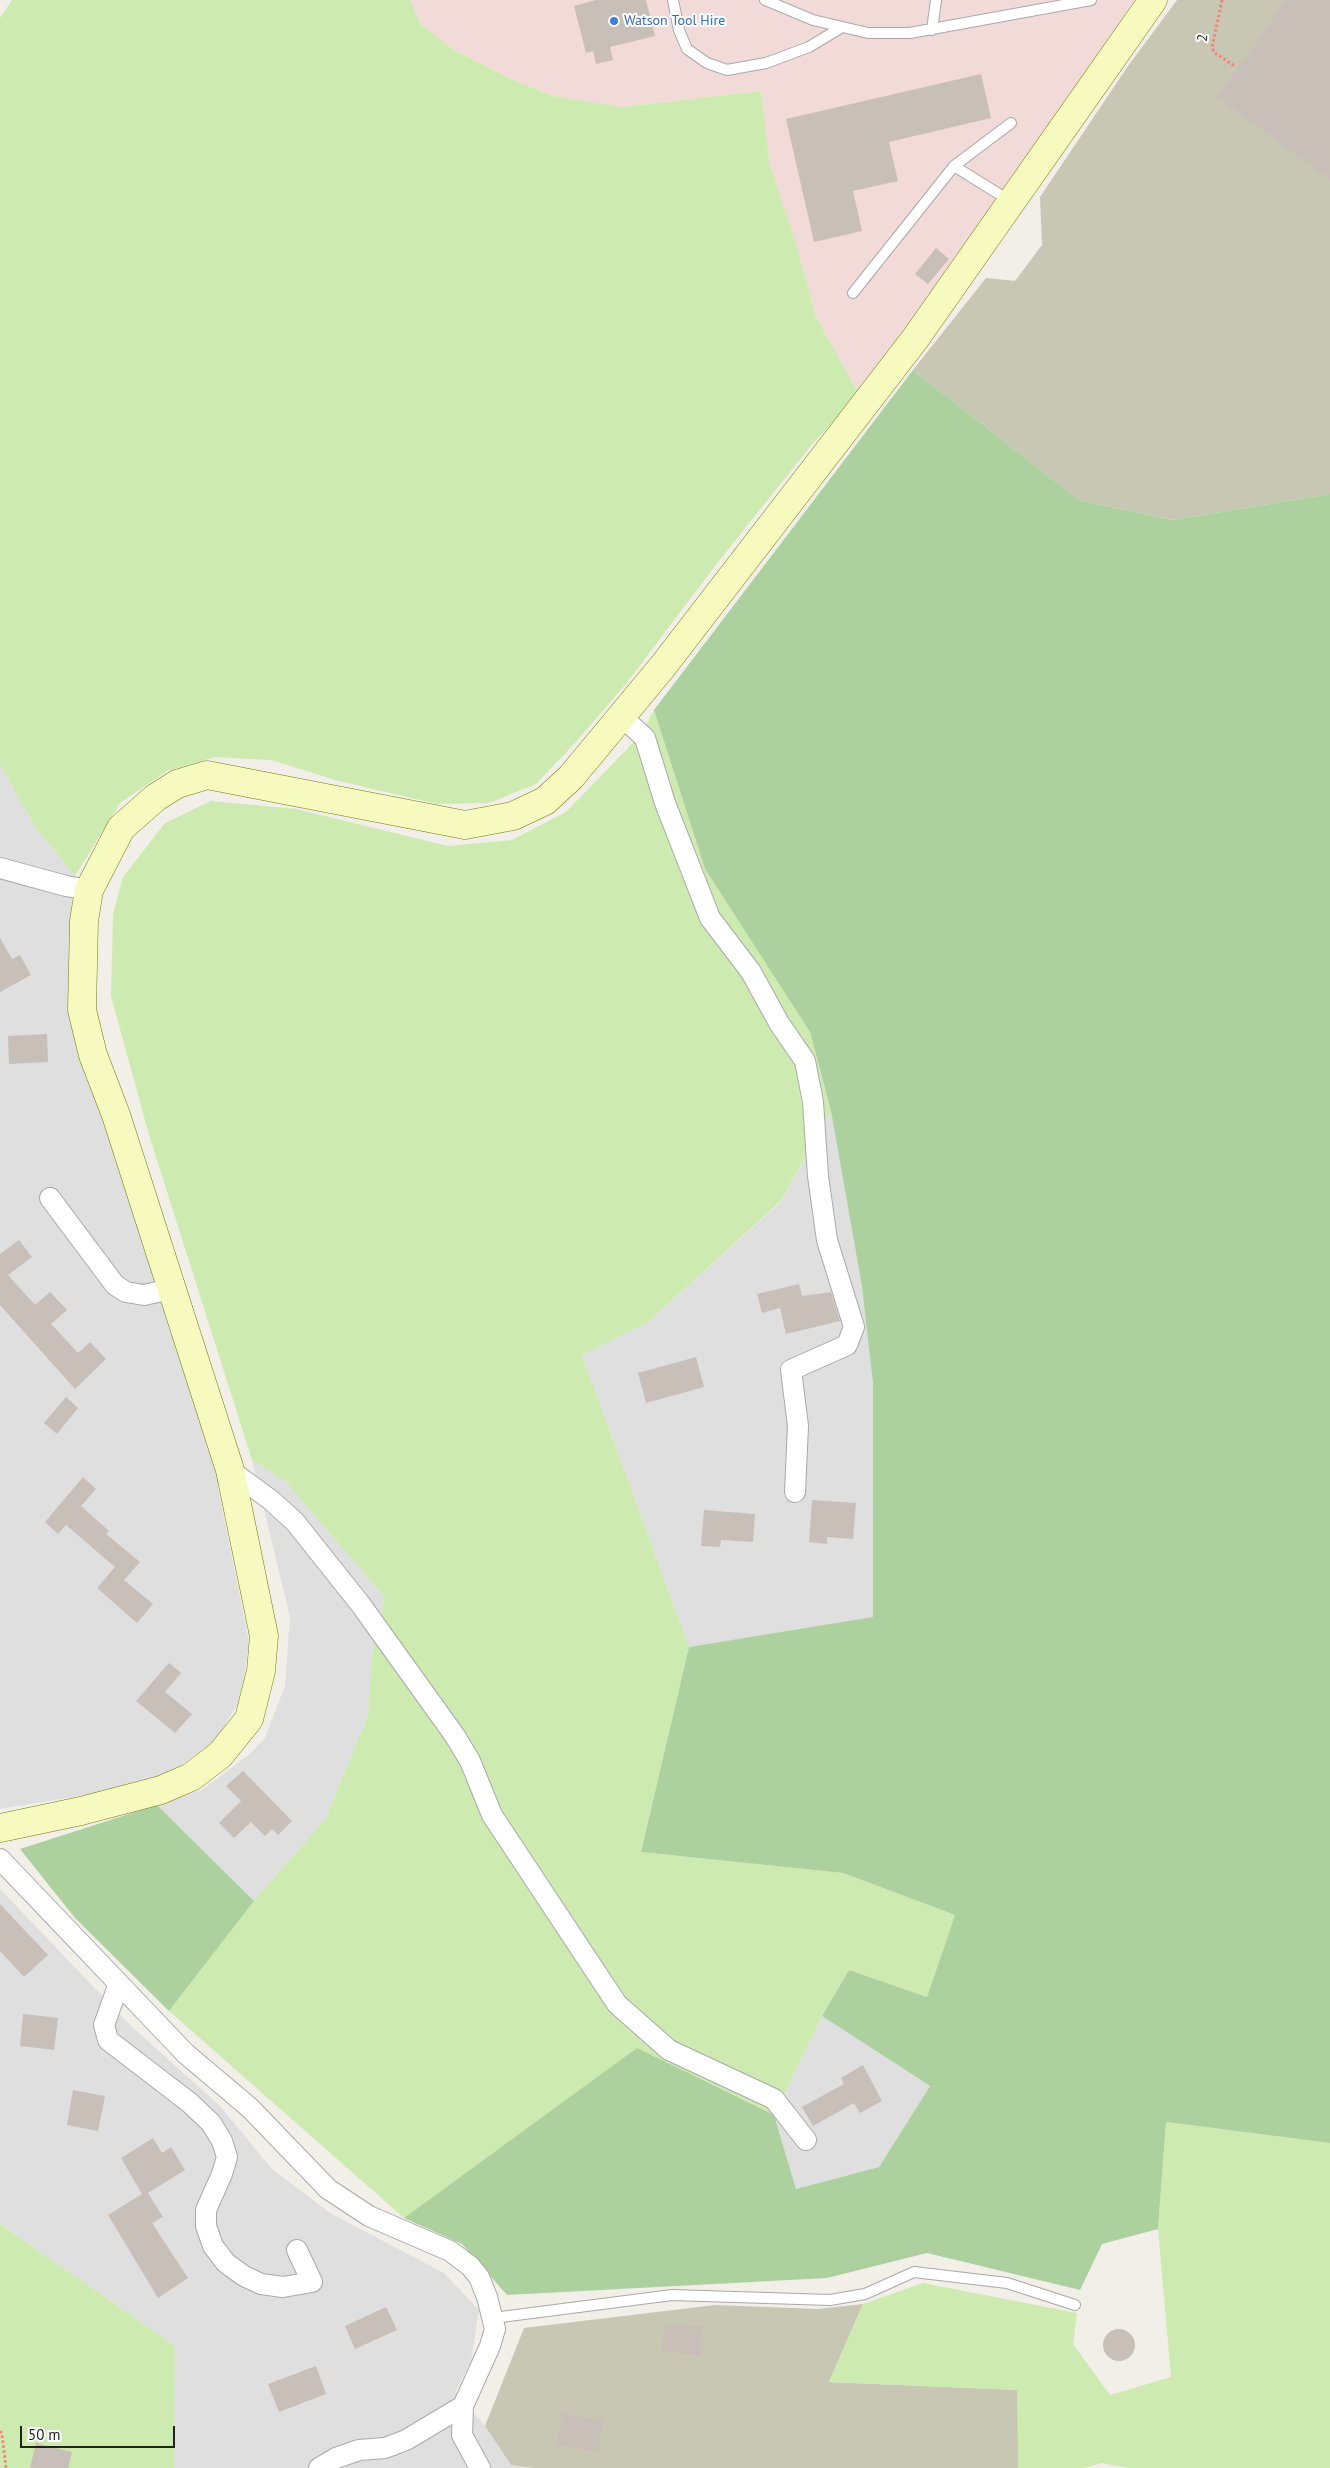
<!DOCTYPE html>
<style>
body{margin:0}
#map{position:relative;width:1330px;height:2468px;overflow:hidden;background:#f2efe9;font-family:"PT Sans",sans-serif}
canvas{display:block}
.scale{position:absolute;left:20px;top:2426px;width:155px;height:22px;box-sizing:border-box;border:2px solid #222;border-top:0;padding-left:6px;font-size:15px;line-height:18px;white-space:nowrap;color:#222;-webkit-text-stroke:4px #fff;paint-order:stroke}
</style>
<div id="map">
<canvas width="1330" height="2468"></canvas>
<div class="scale">50 m</div>
</div>
<script>
const c = document.querySelector('canvas').getContext('2d');
c.lineJoin = 'round';
function fill(path, color) { c.fillStyle = color; c.fill(path, 'evenodd'); }
const shape = rows => new Path2D(rows.map(r => 'M' + r).join(''));
function stroke(path, color, width, dash) { c.strokeStyle = color; c.lineWidth = width; c.lineCap = dash ? 'butt' : 'round'; c.setLineDash(dash || []); c.stroke(path); }
function write(font, color, halo, rows, align = 'center') {
  c.font = font + ' "PT Sans",sans-serif'; c.lineWidth = 4; c.setLineDash([]); c.textBaseline = 'middle'; c.strokeStyle = halo; c.fillStyle = color; for (const [text, x, y, turn = 0] of rows) {
    c.save(); c.translate(x, y); c.rotate((+turn || 0) * Math.PI / 180); c.textAlign = isNaN(turn) ? turn : align; if (halo) c.strokeText(text, 0, 0); c.fillText(text, 0, 0); c.restore();
  }
}
const residential = shape([
 [0,764,35,827,75,876,70,921,75,1037,94,1073,218,1456,218,1488,249,1642,241,1699,215,1741,171,1772,97,1793,0,1809],
 [831,1111,862,1287,873,1384,873,1618,689,1647,582,1355,647,1323,781,1202],
 [252,1460,285,1481,385,1598,372,1655,368,1716,326,1818,254,1901,157,1805,202,1790,251,1753,265,1738,285,1686,290,1617],
 [0,1889,130,2025,220,2106,272,2169,330,2213,444,2273,479,2310,471,2361,455,2392,485,2426,511,2465,533,2468,174,2468,175,2346,0,2224],
 [822,2016,930,2086,879,2167,796,2189,774,2115]
]);
const commercial = shape([
 [410,0,1134,0,1015,178,859,394,816,317,796,243,770,166,761,91,622,107,553,96,513,80,456,51,422,26]
]);
const construction = shape([
 [1177,0,1330,0,1330,494,1172,520,1079,500,913,370,986,278,1015,281,1042,245,1040,197,1128,66],
 [863,2304,829,2382,1018,2390,1018,2468,533,2468,511,2465,485,2426,524,2328,715,2305,818,2309]
]);
const grass = shape([
 [12,0,410,0,422,26,456,51,513,80,553,96,622,107,761,91,770,166,796,243,816,317,859,394,814,442,715,566,625,685,575,743,536,784,489,803,437,804,339,781,271,760,215,757,167,771,120,803,75,876,35,827,0,764,0,18],
 [654,710,705,869,810,1032,831,1111,781,1201,647,1323,582,1355,689,1647,641,1852,843,1873,955,1915,927,1997,849,1970,822,2016,774,2115,637,2049,404,2218,169,2011,254,1901,326,1818,368,1716,372,1655,385,1598,285,1481,252,1460,149,1135,111,996,113,914,123,877,165,823,211,801,296,809,448,846,512,840,566,812,627,749,643,731],
 [1166,2122,1330,2143,1330,2468,1128,2468,1102,2463,1084,2468,1018,2468,1017,2390,829,2382,863,2304,923,2283,1077,2313,1073,2344,1110,2395,1171,2377,1158,2229],
 [0,2224,175,2346,174,2468,0,2468]
]);
const forest = shape([
 [913,370,1079,500,1172,520,1330,494,1330,2143,1166,2122,1158,2229,1102,2244,1080,2290,927,2253,827,2278,507,2295,462,2244,404,2218,637,2048,774,2115,796,2189,879,2167,930,2086,822,2016,849,1970,927,1997,955,1915,843,1873,641,1852,689,1647,873,1617,873,1384,862,1287,831,1111,810,1032,705,869,654,710],
 [157,1805,254,1901,169,2011,75,1918,20,1849]
]);
const building = shape([
 [596,0,646,0,655,36,610,47,613,60,596,64,593,51,586,53,574,6],
 [1286,0,1330,0,1330,179,1217,97],
 [981,74,991,118,889,142,898,181,853,191,862,231,814,242,786,119],
 [936,248,949,259,928,284,915,274],
 [0,938,12,959,20,955,31,975,0,992],
 [47,1034,48,1062,9,1064,8,1036],
 [19,1240,32,1257,8,1275,35,1305,50,1292,67,1310,51,1324,78,1353,90,1342,106,1359,75,1389,0,1305,0,1254],
 [799,1284,802,1296,831,1292,840,1321,786,1334,780,1308,762,1313,757,1294],
 [696,1357,704,1387,646,1403,638,1373],
 [66,1397,78,1408,57,1434,44,1423],
 [83,1477,96,1489,81,1506,109,1531,106,1534,140,1562,124,1580,153,1604,137,1623,97,1588,115,1567,66,1525,58,1534,45,1522],
 [812,1500,856,1503,853,1539,827,1537,827,1544,809,1542],
 [704,1510,755,1514,753,1542,721,1540,720,1547,701,1546],
 [169,1663,181,1673,165,1692,192,1714,175,1733,136,1701],
 [243,1771,292,1821,278,1835,272,1829,265,1836,251,1822,234,1838,219,1823,241,1801,226,1786],
 [0,1904,48,1955,24,1977,0,1951],
 [23,2014,58,2018,54,2050,20,2046],
 [863,2065,882,2101,860,2113,854,2103,813,2126,802,2107,844,2084,841,2078],
 [73,2090,105,2096,98,2131,67,2125],
 [153,2138,162,2153,171,2147,185,2170,148,2193,163,2217,152,2223,188,2278,158,2298,108,2215,142,2194,121,2158],
 [386,2307,397,2330,355,2349,345,2326],
 [665,2323,703,2327,700,2355,662,2351],
 '1103 2345a16 16 0 1 1 32 0a16 16 0 1 1-32 0Z',
 [316,2366,326,2394,279,2412,268,2384],
 [562,2414,603,2420,598,2452,557,2445],
 [36,2443,72,2452,68,2468,30,2468]
]);
const path = shape([
 [1222,0,1212,48,1215,53,1236,67],
 [0,2431,2,2434,6,2468]
]);
const lane = shape([
 [673,0,679,30,687,49,707,63,727,70,766,63,809,47,842,27],
 [765,0,813,20,868,33,910,33,1091,0],
 [932,30,936,0],
 [954,166,1010,201],
 [853,293,954,166,1011,123],
 [493,2318,672,2295,830,2300,865,2294,914,2272,1007,2283,1075,2305]
]);
const street = shape([
 [621,716,645,738,665,803,710,918,751,972,779,1023,805,1061,813,1102,818,1176,827,1240,854,1327,847,1345,791,1370,798,1426,795,1492],
 [0,868,66,886,89,890],
 [50,1198,115,1285,126,1292,144,1295,171,1289],
 [230,1470,272,1501,295,1522,361,1605,455,1736,470,1761,492,1815,617,2004,669,2050,774,2099,806,2140],
 [0,1859,186,2054,250,2108,328,2189,369,2216,450,2251,470,2266,479,2277,487,2297,495,2329,490,2346,463,2406],
 [118,1986,104,2025,108,2040,190,2103,211,2123,222,2141,227,2157,222,2174,206,2210,206,2226,213,2246,226,2263,244,2276,261,2284,283,2287,312,2282,297,2250],
 [319,2468,336,2458,359,2450,385,2448,406,2440,463,2406,462,2435,480,2468]
]);
const secondary = shape([
 [0,1828,81,1811,161,1790,191,1777,220,1755,249,1719,261,1671,264,1636,230,1470,116,1115,93,1055,82,1010,84,921,89,890,121,828,155,798,177,784,207,775,465,825,513,816,545,801,571,777,663,666,915,339,1153,0]
]);
const markers = [
 [614,21,5,"#3f7fe0"]
];
const shopNames = [
 ["Watson Tool Hire",624,21]
];
const streetNames = [
 ["2",1203,38,-82]
];
fill(residential, '#e0dfdf');
fill(commercial, '#f2dad9');
fill(construction, '#c7c7b4');
fill(grass, '#cdebb0');
fill(forest, '#add19e');
fill(building, '#c7bfb8');
stroke(lane, '#a9a9a9', 12);
stroke(street, '#a9a9a9', 22);
stroke(secondary, '#707d05', 29);
stroke(path, '#fa8072', 3, [2.5, 2.5]);
stroke(lane, '#fff', 10);
stroke(street, '#fff', 20);
stroke(secondary, '#f7fabf', 28);
for (const [x, y, r, color] of markers) { const dot = new Path2D(); dot.arc(x, y, r, 0, 2 * Math.PI); c.fillStyle = color; c.fill(dot); stroke(dot, '#fff', 2); }
write('14px', '#366cbe', '#fff', shopNames, 'left');
write('14px', '#222', '#fff', streetNames);
</script>
